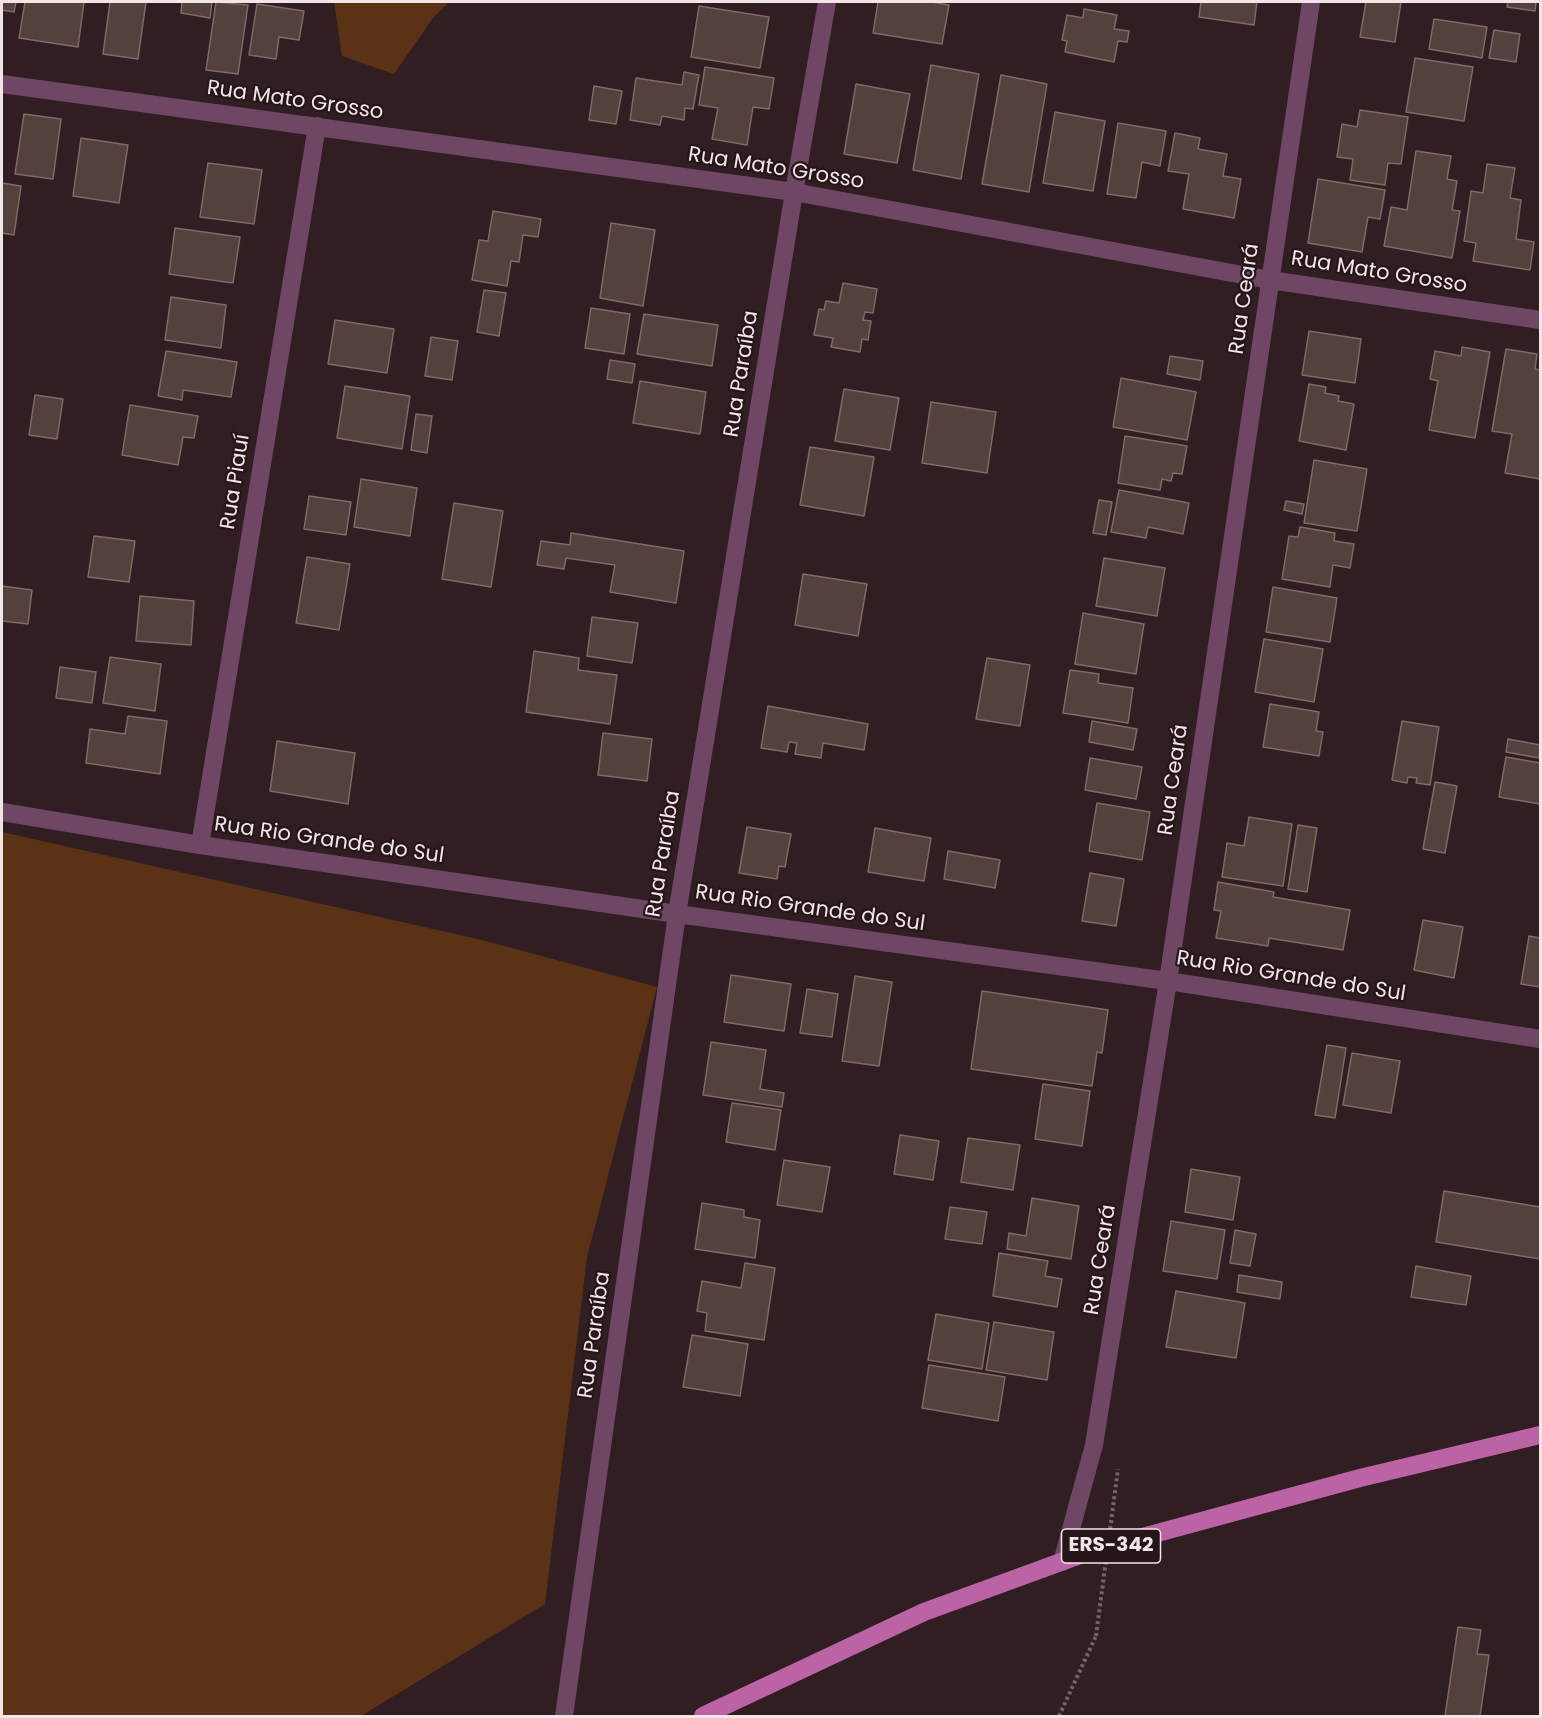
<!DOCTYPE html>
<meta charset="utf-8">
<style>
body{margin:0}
#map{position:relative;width:1542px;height:1718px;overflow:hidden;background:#301e23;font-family:Poppins,sans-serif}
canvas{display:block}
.frame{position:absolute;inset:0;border:3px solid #f2e5e8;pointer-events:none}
</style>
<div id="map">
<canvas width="1542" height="1718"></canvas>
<div class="frame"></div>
</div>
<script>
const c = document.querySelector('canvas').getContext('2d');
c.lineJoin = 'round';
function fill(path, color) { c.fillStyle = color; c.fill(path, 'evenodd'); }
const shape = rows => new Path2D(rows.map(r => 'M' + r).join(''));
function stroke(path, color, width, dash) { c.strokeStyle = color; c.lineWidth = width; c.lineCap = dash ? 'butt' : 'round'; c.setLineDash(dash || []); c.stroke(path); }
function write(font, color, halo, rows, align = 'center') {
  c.font = font + ' Poppins,sans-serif'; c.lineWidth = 4.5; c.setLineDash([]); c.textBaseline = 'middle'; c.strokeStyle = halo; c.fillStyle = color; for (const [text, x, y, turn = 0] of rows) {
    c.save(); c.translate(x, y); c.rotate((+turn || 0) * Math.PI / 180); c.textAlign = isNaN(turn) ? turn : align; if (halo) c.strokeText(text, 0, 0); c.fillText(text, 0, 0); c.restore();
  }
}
const green = shape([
 [334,2,449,2,433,18,394,74,342,56],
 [2,832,482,940,657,987,587,1257,545,1604,361,1716,2,1716]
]);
const building = shape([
 [2,2,16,2,14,12,2,10,2,2],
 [25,2,84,2,78,47,19,38,25,2],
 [110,2,146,2,138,59,103,54,110,2],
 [182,2,212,2,210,18,181,13,182,2],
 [216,2,248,5,238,74,206,70,216,2],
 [878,2,931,2,949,5,942,44,873,33,878,2],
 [1201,2,1257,2,1254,25,1199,17,1201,2],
 [1366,2,1401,2,1395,42,1360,37,1366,2],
 [1508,2,1536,2,1535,11,1507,7,1508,2],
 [257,4,304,11,299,40,279,37,276,59,249,55,257,4],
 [699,6,769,17,760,68,691,57,699,6],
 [1084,9,1117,15,1114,29,1129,31,1127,42,1118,41,1114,62,1065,52,1067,41,1062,40,1067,15,1083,18,1084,9],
 [1434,19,1487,27,1482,58,1429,49,1434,19],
 [1494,30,1520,34,1516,62,1489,58,1494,30],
 [1415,58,1473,67,1464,121,1406,112,1415,58],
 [931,65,979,74,961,179,913,170,931,65],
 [705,67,774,78,769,109,753,107,747,145,712,139,718,108,699,105,705,67],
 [684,72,699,75,693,109,685,108,684,120,662,116,660,125,630,120,636,78,682,85,684,72],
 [1001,75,1047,84,1029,192,982,184,1001,75],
 [856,84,910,94,897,163,844,154,856,84],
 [594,86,622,91,616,124,589,120,594,86],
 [1360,110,1408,117,1401,164,1388,163,1385,185,1350,180,1353,159,1337,157,1342,124,1357,127,1360,110],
 [1055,112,1105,121,1093,191,1043,183,1055,112],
 [24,114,61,119,53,179,15,174,24,114],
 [1118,123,1166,131,1160,166,1142,162,1136,198,1107,194,1118,123],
 [1175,133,1200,138,1198,149,1227,154,1223,176,1241,179,1234,218,1183,209,1189,174,1168,171,1175,133],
 [81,138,128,145,119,203,73,196,81,138],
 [1416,151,1451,156,1447,179,1457,181,1452,210,1460,211,1452,258,1384,246,1391,207,1407,210,1416,151],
 [208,163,262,170,254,224,200,217,208,163],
 [1487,164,1515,168,1510,198,1521,200,1516,239,1534,242,1530,270,1473,261,1476,243,1464,241,1471,191,1483,193,1487,164],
 [1318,179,1385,190,1380,219,1368,217,1362,252,1308,243,1318,179],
 [2,183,21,186,14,235,2,233,2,183],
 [493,211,541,219,538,237,523,235,519,262,511,261,507,286,472,280,479,240,488,241,493,211],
 [611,223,655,230,643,306,600,298,611,223],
 [175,228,240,237,233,283,169,274,175,228],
 [843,283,877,289,873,313,865,312,863,320,871,321,868,340,862,339,860,352,831,347,833,338,814,335,819,309,824,310,826,301,839,303,843,283],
 [484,290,506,293,499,336,477,332,484,290],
 [171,297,226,305,221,348,165,340,171,297],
 [591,308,630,314,624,354,585,348,591,308],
 [644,314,718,325,712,366,637,354,644,314],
 [335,320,394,329,387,373,328,364,335,320],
 [1309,331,1361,339,1355,383,1302,375,1309,331],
 [431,337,458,341,452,380,425,376,431,337],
 [1462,347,1490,352,1475,438,1429,430,1438,381,1430,379,1435,351,1461,356,1462,347],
 [1506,349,1537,354,1535,369,1540,370,1540,479,1505,473,1512,434,1492,431,1506,349],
 [166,351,237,362,231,397,183,390,182,400,158,396,166,351],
 [1170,356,1203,361,1200,380,1167,374,1170,356],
 [610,360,635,364,632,383,607,379,610,360],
 [1121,378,1196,392,1187,440,1113,427,1121,378],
 [640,381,706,392,700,434,633,423,640,381],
 [1309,384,1326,387,1325,393,1339,396,1338,401,1354,404,1346,450,1299,441,1309,384],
 [345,386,410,396,402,449,337,438,345,386],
 [844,389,899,398,890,450,835,441,844,389],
 [35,395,63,399,57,439,29,435,35,395],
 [931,402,996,412,987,473,922,463,931,402],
 [130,405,198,416,194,438,183,437,178,465,122,455,130,405],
 [416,414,432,416,427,453,411,450,416,414],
 [1125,436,1187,446,1182,474,1173,473,1171,481,1162,479,1160,490,1118,483,1125,436],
 [810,447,874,457,864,516,800,505,810,447],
 [1314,460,1367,469,1357,531,1304,523,1314,460],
 [361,479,417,488,410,536,354,527,361,479],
 [1119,490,1189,503,1183,534,1148,527,1146,538,1111,532,1119,490],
 [309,496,351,502,346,535,304,529,309,496],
 [1099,500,1112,502,1106,535,1093,533,1099,500],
 [1286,501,1304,504,1302,514,1284,510,1286,501],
 [454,503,503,511,491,587,442,579,454,503],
 [1300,527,1335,533,1334,541,1354,544,1350,568,1333,565,1330,587,1282,579,1289,536,1298,537,1300,527],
 [571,533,684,551,676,603,610,592,615,565,566,558,564,569,537,565,541,541,570,545,571,533],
 [94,536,135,541,129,582,88,577,94,536],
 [307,557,350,564,339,630,296,623,307,557],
 [1104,558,1165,568,1157,616,1096,606,1104,558],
 [803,574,867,584,858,636,795,625,803,574],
 [2,586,32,590,28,624,2,621,2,586],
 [1273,587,1337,598,1330,642,1266,632,1273,587],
 [140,596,194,601,191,645,136,641,140,596],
 [1083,613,1144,624,1136,674,1075,664,1083,613],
 [592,617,638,623,632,663,587,656,592,617],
 [1264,639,1323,649,1314,702,1255,692,1264,639],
 [534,651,579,658,578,670,617,675,610,724,526,712,534,651],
 [110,657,161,664,155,711,103,703,110,657],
 [987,658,1030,665,1020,726,976,719,987,658],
 [60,667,96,672,92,703,56,698,60,667],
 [1070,670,1099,674,1098,683,1133,688,1128,723,1063,713,1070,670],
 [1270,704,1319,712,1316,731,1323,732,1319,756,1263,747,1270,704],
 [768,706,868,724,864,750,823,743,821,758,795,754,797,743,789,742,787,752,761,748,768,706],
 [128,716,167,721,160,774,86,763,90,729,125,734,128,716],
 [1092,721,1137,729,1133,750,1089,742,1092,721],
 [1402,721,1439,727,1430,785,1416,783,1417,778,1408,777,1407,783,1392,780,1402,721],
 [603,733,652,739,647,781,598,775,603,733],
 [1508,739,1540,745,1539,758,1506,752,1508,739],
 [277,741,355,753,348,804,270,791,277,741],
 [1506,757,1540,763,1540,804,1499,797,1506,757],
 [1090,758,1142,767,1136,799,1085,790,1090,758],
 [1435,782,1457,786,1445,853,1423,849,1435,782],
 [1097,803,1150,812,1142,860,1089,851,1097,803],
 [1249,817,1292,824,1283,886,1222,877,1227,843,1244,846,1249,817],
 [1298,825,1317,828,1307,892,1288,889,1298,825],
 [747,827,791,834,785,867,779,866,777,879,739,873,747,827],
 [875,828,931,838,924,881,868,872,875,828],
 [948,851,1000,860,995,888,944,879,948,851],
 [1090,873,1124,879,1116,926,1082,921,1090,873],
 [1218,882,1274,892,1273,897,1350,910,1343,950,1269,938,1268,946,1216,938,1221,911,1214,910,1218,882],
 [1423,920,1463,927,1454,978,1414,970,1423,920],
 [1529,936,1540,938,1540,987,1521,984,1529,936],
 [731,975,791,984,784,1031,724,1022,731,975],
 [855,976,892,982,879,1066,842,1061,855,976],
 [807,989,838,994,832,1037,800,1033,807,989],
 [982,991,1108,1010,1102,1053,1097,1052,1092,1086,971,1069,982,991],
 [711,1042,766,1050,760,1089,784,1093,782,1107,703,1095,711,1042],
 [1327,1045,1346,1048,1335,1118,1315,1115,1327,1045],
 [1352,1053,1400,1061,1391,1113,1343,1105,1352,1053],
 [1043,1084,1090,1091,1082,1146,1035,1139,1043,1084],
 [732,1103,781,1110,775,1150,726,1142,732,1103],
 [900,1135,939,1141,933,1180,894,1174,900,1135],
 [968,1138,1020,1145,1013,1190,961,1182,968,1138],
 [784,1160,830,1167,822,1212,777,1205,784,1160],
 [1191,1169,1240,1177,1233,1220,1185,1212,1191,1169],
 [1444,1191,1540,1207,1540,1259,1436,1242,1444,1191],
 [1032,1198,1079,1206,1071,1259,1007,1249,1009,1233,1026,1236,1032,1198],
 [702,1203,744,1210,744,1217,760,1220,755,1258,695,1249,702,1203],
 [950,1207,987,1212,982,1244,945,1239,950,1207],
 [1171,1221,1225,1230,1217,1279,1163,1271,1171,1221],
 [1235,1230,1256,1234,1250,1266,1230,1263,1235,1230],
 [999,1253,1048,1261,1045,1276,1062,1279,1057,1307,993,1296,999,1253],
 [745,1263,775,1268,764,1340,705,1331,707,1313,697,1311,702,1281,741,1288,745,1263],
 [1416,1266,1471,1276,1466,1305,1411,1297,1416,1266],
 [1239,1275,1282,1282,1280,1299,1237,1292,1239,1275],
 [1176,1291,1245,1303,1236,1358,1166,1347,1176,1291],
 [936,1314,989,1323,982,1369,928,1360,936,1314],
 [994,1322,1054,1332,1047,1380,986,1370,994,1322],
 [692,1335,748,1344,740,1396,683,1387,692,1335],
 [929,1365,1005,1377,998,1421,922,1408,929,1365],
 [1458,1627,1481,1630,1477,1654,1489,1655,1480,1716,1445,1716,1458,1627]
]);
const path = shape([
 [1059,1716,1096,1636]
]);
const street = shape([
 [2,84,794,192,1270,280,1540,320],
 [2,812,200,845,677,914,1168,981,1540,1039],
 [200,845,317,126],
 [1062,1562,1094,1445,1168,981,1311,2],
 [564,1716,677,914,794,192,827,2]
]);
const primary = shape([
 [703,1716,924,1612,1091,1551,1360,1478,1540,1435]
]);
const pathBridge = shape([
 [1096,1636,1118,1469]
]);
const shields = [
 [1111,1546,99]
];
const shieldNames = [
 ["ERS-342",1111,1546]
];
const streetNames = [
 ["Rua Mato Grosso",295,101,8],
 ["Rua Mato Grosso",776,169,9],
 ["Rua Mato Grosso",1379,273,9],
 ["Rua Ceará",1245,299,-82],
 ["Rua Paraíba",742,374,-81],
 ["Rua Piauí",236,482,-81],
 ["Rua Ceará",1174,780,-82],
 ["Rua Rio Grande do Sul",329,841,8],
 ["Rua Paraíba",664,854,-81],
 ["Rua Rio Grande do Sul",810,909,8],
 ["Rua Rio Grande do Sul",1291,977,9],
 ["Rua Ceará",1101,1260,-81],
 ["Rua Paraíba",595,1335,-82]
];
fill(green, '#5b3216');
fill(building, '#54403d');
stroke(building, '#806966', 1.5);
stroke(path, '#746469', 4, [3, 3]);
stroke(street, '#704665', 18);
stroke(primary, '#bb63a5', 18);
stroke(pathBridge, '#746469', 4, [3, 3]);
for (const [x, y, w] of shields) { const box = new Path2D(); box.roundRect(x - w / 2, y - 17, w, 34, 4.5); c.fillStyle = '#261519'; c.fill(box); stroke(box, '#f2e5e8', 1.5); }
write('bold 20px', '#f2e5e8', null, shieldNames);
write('21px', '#f2e5e8', '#261519', streetNames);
</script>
